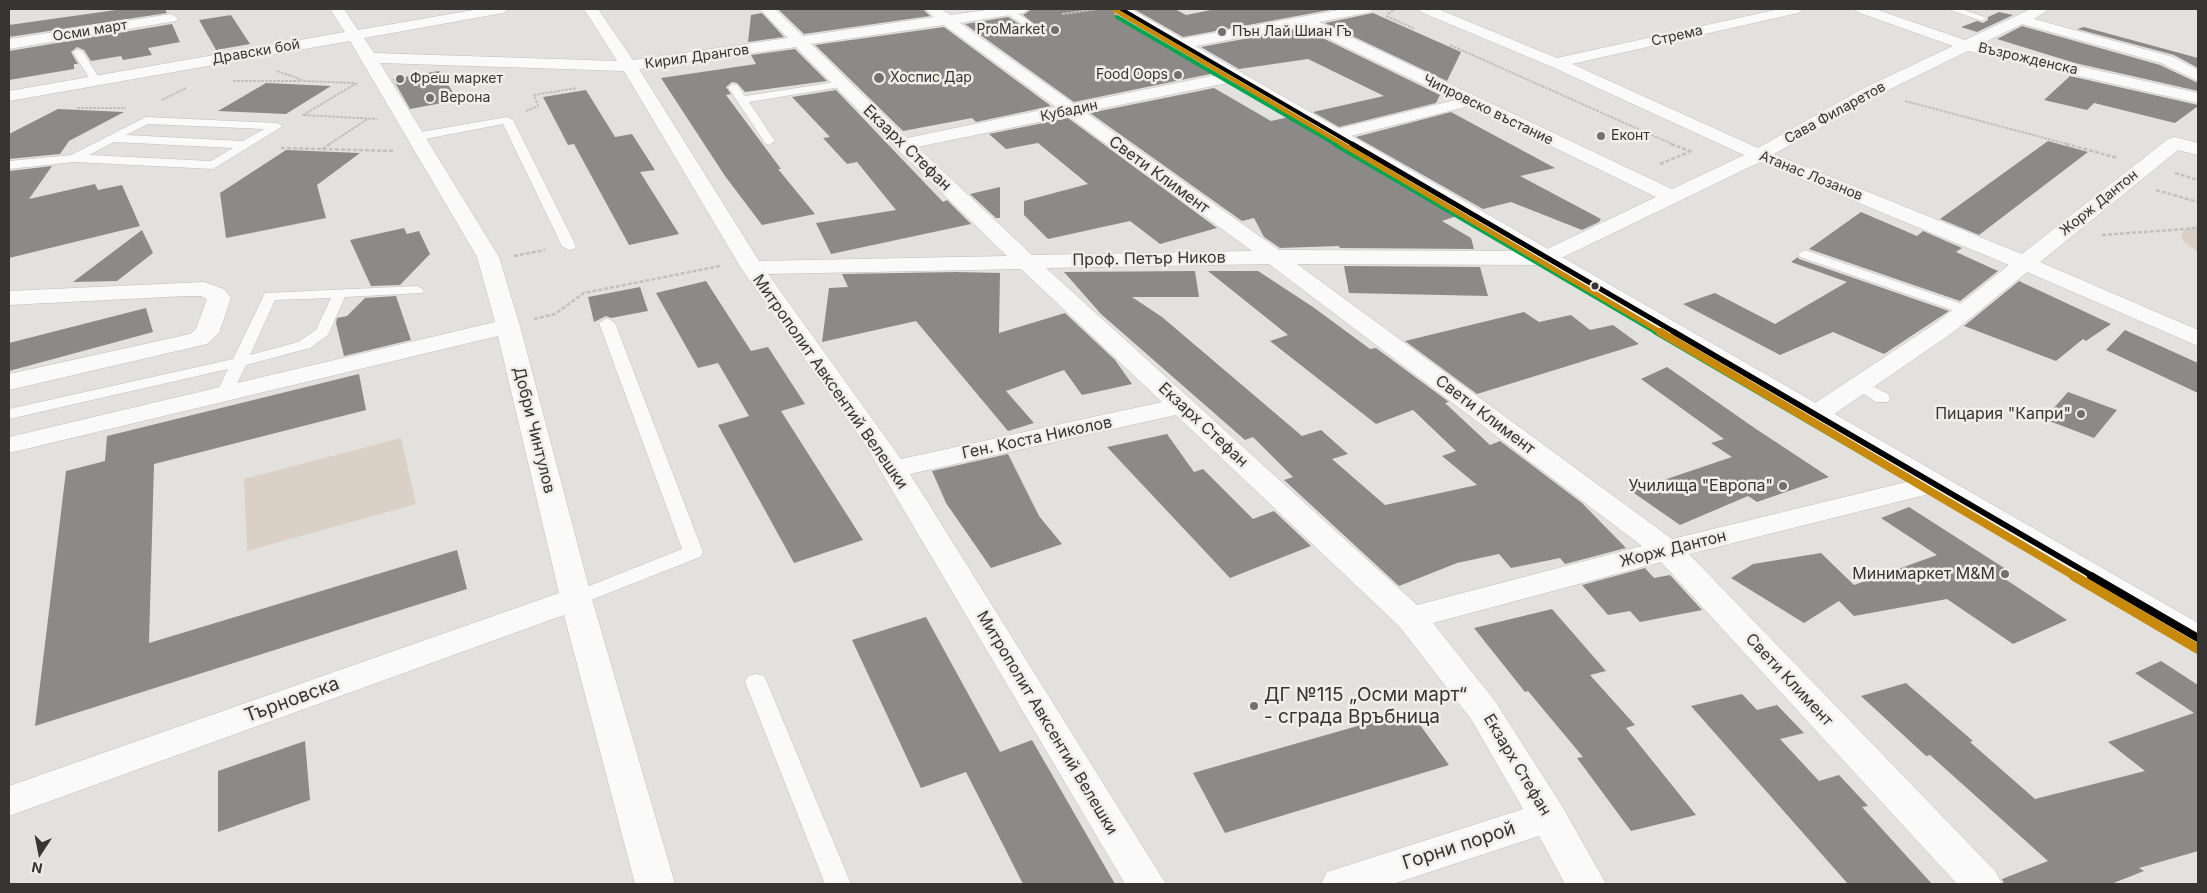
<!DOCTYPE html>
<meta charset="utf-8">
<style>
body{margin:0}
#map{position:relative;width:2207px;height:893px;overflow:hidden;background:#e3e1de;font-family:Inter,sans-serif}
canvas{display:block}
.frame{position:absolute;inset:0;border:10px solid #363533;pointer-events:none}
.north{position:absolute;left:15px;top:828px;width:50px;height:50px;-webkit-text-stroke:4px #f1eeea;paint-order:stroke;rotate:191deg;font-size:14px;font-weight:700;line-height:20px;text-align:center;color:#363533}
.north::after{content:'';display:block;margin:auto;width:18px;height:22px;background:#363533;clip-path:polygon(50% 0,100% 100%,50% 72%,0 100%)}
</style>
<div id="map">
<canvas width="2207" height="893"></canvas>
<div class="frame"></div>
<div class="north">N</div>
</div>
<script>
const c = document.querySelector('canvas').getContext('2d');
c.lineJoin = 'round';
function fill(path, color) { c.fillStyle = color; c.fill(path, 'evenodd'); }
const shape = rows => new Path2D(rows.map(r => 'M' + r).join(''));
function stroke(path, color, width, dash) { c.strokeStyle = color; c.lineWidth = width; c.lineCap = dash ? 'butt' : 'round'; c.setLineDash(dash || []); c.stroke(path); }
function write(font, color, halo, rows, align = 'center') {
  c.font = font + ' Inter,sans-serif'; c.lineWidth = 5; c.setLineDash([]); c.textBaseline = 'middle'; c.strokeStyle = halo; c.fillStyle = color; for (const [text, x, y, turn = 0] of rows) {
    c.save(); c.translate(x, y); c.rotate((+turn || 0) * Math.PI / 180); c.textAlign = isNaN(turn) ? turn : align; if (halo) c.strokeText(text, 0, 0); c.fillText(text, 0, 0); c.restore();
  }
}
const green = shape([
 [2198,225,2198,252,2184,242,2181,235,2184,230],
 [401,438,416,504,247,551,244,479]
]);
const building = shape([
 [123,9,165,9,167,13,9,37,9,25],
 [789,9,923,9,930,16,804,34,779,10],
 [1032,9,1112,9,1115,14,1215,73,1074,102,965,24,1008,17,1027,29,1037,26,1023,15],
 [1134,9,1175,9,1186,15,1216,9,1335,9,1183,37],
 [1999,12,2013,15,1977,32,1961,27,1977,21,1983,23,1988,20,1988,17],
 [762,13,784,37,748,42,751,15],
 [1373,13,1461,52,1447,81,1325,23],
 [231,15,250,44,216,50,199,20],
 [172,24,180,42,148,48,152,55,123,60,121,56,91,61,84,50,77,47,71,52,78,64,74,64,74,69,9,80,9,51],
 [2022,26,2160,65,2198,83,2198,91,2075,63,1997,39],
 [944,27,1051,106,976,122,972,118,903,131,815,45],
 [2084,27,2198,58,2198,68,2174,55,2077,29],
 [1302,28,1440,95,1436,103,1339,127,1313,112,1384,96,1308,59,1239,69,1201,47],
 [795,49,827,81,745,92,737,83,732,82,726,87,731,94,726,95,781,169,778,169,815,214,762,225,725,176,661,78,756,64,751,55],
 [439,71,458,100,410,109,393,79],
 [2070,76,2198,105,2198,106,2175,123,2094,103,2087,110,2044,100],
 [266,83,331,86,286,114,218,111],
 [1214,88,1271,121,1289,117,1457,216,1442,221,1471,238,1474,249,1340,248,1339,246,1280,248,1264,237,1254,218,1242,221,1090,113],
 [586,90,615,137,632,134,655,170,640,172,679,234,629,245,574,144,568,145,543,97],
 [836,90,943,202,947,200,971,224,831,254,816,223,896,210,857,162,847,164,823,138,830,137,792,97],
 [58,109,124,112,69,141,60,154,9,159,9,134],
 [1451,112,1555,168,1520,176,1601,219,1599,222,1582,230,1511,202,1483,209,1356,137],
 [1068,118,1217,228,1160,244,1130,221,1048,239,1024,215,1024,201,1088,184,1038,143,1006,149,989,134],
 [2048,141,2088,152,1979,235,1940,219],
 [286,150,360,153,317,185,326,218,226,238,220,193],
 [52,166,29,199,95,184,98,190,122,185,140,226,9,258,9,171],
 [1000,187,1000,218,996,218,970,194],
 [1861,212,1917,236,1923,231,1962,248,1956,252,1998,271,1960,301,1809,249],
 [404,228,407,234,419,231,430,254,400,285,371,286,350,240],
 [142,230,153,253,117,281,73,282],
 [1798,257,1799,259,1949,311,1884,354,1833,332,1780,355,1683,304,1715,293,1775,324,1847,282,1791,262],
 [1344,266,1480,267,1488,296,1349,293],
 [1195,271,1199,297,1132,297,1162,317,1302,436,1321,430,1348,454,1332,459,1385,505,1477,485,1442,456,1456,451,1413,410,1376,424,1270,341,1288,335,1208,271,1258,271,1313,307,1370,349,1376,348,1449,402,1445,403,1490,445,1500,441,1582,503,1626,548,1565,564,1560,558,1511,568,1499,554,1457,563,1399,586,1284,480,1293,477,1253,437,1245,440,1101,314,1064,272],
 [956,272,1000,273,999,333,1065,313,1115,360,1132,384,1082,395,1064,370,1006,391,1034,423,1008,431,916,321,822,342,829,288,848,287,842,274],
 [706,281,751,351,768,347,805,404,781,411,863,540,794,563,718,425,749,416,718,363,698,368,656,293],
 [2019,281,2111,324,2086,341,2083,339,2056,361,1964,326],
 [640,287,648,311,611,318,606,316,594,322,588,297],
 [396,296,411,340,344,356,336,323,337,318,347,316,365,298],
 [146,308,153,332,9,371,9,343],
 [1524,312,1539,322,1571,315,1590,330,1613,325,1639,344,1477,394,1405,341],
 [2125,330,2198,363,2198,393,2106,350],
 [1667,367,1756,429,1829,477,1757,502,1748,496,1680,525,1631,491,1732,457,1711,443,1724,439,1641,379],
 [359,374,366,410,154,464,149,643,457,550,467,589,35,726,66,471,105,461,107,436],
 [2068,392,2117,410,2094,438,2044,419],
 [1167,434,1194,472,1203,469,1253,519,1274,511,1311,546,1230,578,1107,447],
 [1008,454,1039,516,1062,544,991,568,946,503,932,471],
 [1909,507,2012,573,2002,577,2067,620,2013,644,1947,599,1854,616,1839,601,1804,623,1731,578,1753,564,1821,553,1854,585,1937,555,1881,518],
 [1645,568,1654,578,1670,575,1702,610,1640,622,1630,611,1608,615,1582,585],
 [1552,609,1606,671,1590,675,1635,725,1626,728,1696,815,1631,831,1577,758,1583,757,1528,691,1525,692,1474,628],
 [926,617,1000,752,1032,740,1115,884,1023,884,966,772,921,788,852,640],
 [2161,661,2198,685,2198,851,2139,868,2144,871,2111,884,2004,884,2002,879,2048,861,1930,755,1926,756,1861,696,1906,683,1973,741,1970,742,2035,799,2145,771,2108,742,2194,713,2135,673],
 [1742,694,1757,710,1777,705,1804,733,1780,739,1819,781,1839,775,1868,806,1862,807,1932,884,1848,884,1691,706],
 [1410,711,1449,765,1225,833,1193,773],
 [305,741,310,800,218,832,218,771]
]);
const pathFar1 = shape([
 [1062,14,1098,9],
 [1388,14,1395,9],
 [1386,16,1415,29],
 [1450,45,1674,145],
 [277,71,305,81,354,83],
 [233,81,302,81],
 [357,83,303,115,377,119],
 [162,100,186,88],
 [1905,101,2071,145],
 [77,108,126,108],
 [526,111,538,106,534,95,577,88],
 [328,145,369,118]
]);
const path = shape([
 [1671,144,1693,152],
 [2066,144,2118,158],
 [281,148,394,151],
 [322,149,330,144],
 [1660,164,1689,152],
 [2175,173,2198,180],
 [2156,190,2198,202],
 [2102,235,2198,228],
 [514,256,545,250],
 [534,319,555,314,584,293,720,266]
]);
const lane = shape([
 [1006,9,1011,9,1035,25,1027,27,1005,13,1003,11,1006,9],
 [1948,9,1962,9,1987,18,1982,21,1948,9],
 [78,49,83,52,101,81,100,83,96,84,91,81,73,52,78,49],
 [842,81,847,84,846,86,749,102,775,141,769,145,765,143,728,87,733,84,737,85,745,96,842,81],
 [146,117,277,123,283,126,213,169,74,162,9,169,9,161,71,155,146,117],
 [148,124,264,129,243,141,126,135,148,124],
 [114,142,233,148,211,161,89,155,114,142],
 [507,117,513,120,576,246,574,249,569,250,562,246,503,124,415,141,409,137,415,133,507,117],
 [1805,250,1971,307,1973,310,1966,314,1961,313,1800,257,1798,254,1805,250],
 [417,286,424,290,422,293,345,297,328,335,310,348,246,365,230,398,224,399,218,398,216,394,228,369,9,419,9,409,233,359,265,293,417,286],
 [331,298,316,330,298,342,250,355,275,300,331,298],
 [607,318,615,323,703,552,700,557,576,606,569,604,566,599,569,594,682,549,599,323,607,318],
 [1861,380,1888,394,1890,398,1888,402,1876,402,1855,388,1853,385,1855,382,1861,380],
 [756,674,764,676,767,682,851,884,825,884,745,682,748,676,756,674]
]);
const street = shape([
 [330,9,344,9,358,30,479,9,510,9,503,13,364,38,374,53,617,61,584,9,598,9,633,60,788,38,760,9,775,9,803,36,934,17,925,9,941,9,950,15,994,9,1030,9,1023,13,960,23,1074,104,1236,71,1242,72,1244,76,1242,80,1085,112,1279,250,1543,251,1656,197,1469,106,1335,140,1329,139,1326,135,1329,131,1455,100,1302,26,1180,49,1172,44,1180,39,1344,9,1373,9,1371,12,1319,22,1672,189,1744,155,1550,66,1421,12,1419,9,1438,9,1557,58,1779,9,1805,9,1798,13,1572,64,1758,148,1864,88,1953,46,1857,12,1855,9,1875,9,1965,40,2031,9,2049,9,2034,19,2173,57,2198,70,2198,81,2161,63,2022,24,1981,44,2198,93,2198,103,1968,51,1876,96,1774,154,2022,254,2168,139,2175,137,2198,143,2198,155,2178,150,2040,262,2198,330,2198,346,2027,272,1952,333,1824,421,1815,423,1806,421,1802,415,1806,409,1936,323,2009,265,1760,162,1547,265,1297,264,1672,539,1935,475,1945,478,1949,484,1945,490,1689,554,1996,872,2002,884,1957,884,1661,562,1433,623,1495,701,1562,806,1606,884,1565,884,1539,836,1393,884,1321,884,1327,872,1523,809,1471,719,1399,626,1176,415,910,474,1166,884,1125,884,866,446,741,268,624,71,380,63,499,257,520,326,592,599,675,884,635,884,564,615,9,816,9,786,559,593,498,336,9,453,9,437,495,322,477,257,350,41,9,101,9,91,345,32,330,9],
 [944,25,1056,107,907,138,811,44,944,25],
 [796,47,896,148,1007,256,759,261,639,69,796,47],
 [1068,116,1252,251,1032,255,917,147,1068,116],
 [1269,264,1642,546,1417,605,1046,268,1269,264],
 [1021,269,1162,402,901,459,768,274,1021,269],
 [171,14,178,18,176,21,9,49,9,39,171,14],
 [204,282,224,289,231,298,219,333,207,344,9,390,9,374,190,334,196,329,207,299,201,296,186,296,9,305,9,291,204,282]
]);
const primary = shape([
 [1114,9,1131,9,2198,623,2198,650,2186,646,1116,12,1114,9]
]);
const bus1Far3 = shape([
 [1121,9,1354,145]
]);
const bus1Far2 = shape([
 [1352,144,1676,333]
]);
const bus1Far1 = shape([
 [1674,332,2094,577]
]);
const bus1 = shape([
 [2091,576,2198,638]
]);
const bus2Far3 = shape([
 [1117,17,1337,145]
]);
const bus2Far2 = shape([
 [1335,144,1658,333]
]);
const bus2Far1 = shape([
 [1656,332,2076,577]
]);
const bus2 = shape([
 [2074,576,2194,646]
]);
const metro1Far3 = shape([
 [1113,9,1344,145]
]);
const metro1Far2 = shape([
 [1342,144,1662,333]
]);
const metro1Far1 = shape([
 [1660,332,2076,577]
]);
const metro1 = shape([
 [2074,576,2198,649]
]);
const markers = [
 [1055,30,5,"#73716f"],
 [1222,32,5,"#73716f"],
 [1178,75,5,"#73716f"],
 [879,78,6,"#73716f"],
 [400,79,5,"#73716f"],
 [430,98,5,"#73716f"],
 [1601,136,5,"#73716f"],
 [1595,286,4.5,"#363533"],
 [2081,414,5,"#73716f"],
 [1783,486,5,"#73716f"],
 [2005,574,5,"#73716f"],
 [1254,706,5,"#73716f"]
];
const farPoinames = [
 ["ProMarket",1045,30,"right"],
 ["Пън Лай Шиан Гъ",1232,32],
 ["Food Oops",1168,75,"right"],
 ["Хоспис Дар",890,78],
 ["Фреш маркет",410,79],
 ["Верона",440,98],
 ["Еконт",1611,136]
];
const farStreetnames = [
 ["Осми март",90,31,-9],
 ["Стрема",1677,36,-13],
 ["Дравски бой",256,52,-10],
 ["Кирил Дрангов",697,57,-8],
 ["Възрожденска",2028,59,13],
 ["Чипровско въстание",1488,110,26],
 ["Кубадин",1069,111,-12],
 ["Сава Филаретов",1835,113,-29],
 ["Атанас Лозанов",1811,176,22],
 ["Жорж Дантон",2099,203,-39]
];
const streetNames = [
 ["Екзарх Стефан",907,148,44],
 ["Свети Климент",1159,175,36],
 ["Проф. Петър Ников",1149,259,-1],
 ["Митрополит Авксентий Велешки",830,382,55],
 ["Свети Климент",1485,415,37],
 ["Екзарх Стефан",1203,425,43],
 ["Добри Чинтулов",534,430,76],
 ["Ген. Коста Николов",1037,438,-12],
 ["Жорж Дантон",1673,549,-14],
 ["Свети Климент",1789,680,47],
 ["Митрополит Авксентий Велешки",1047,723,59],
 ["Екзарх Стефан",1517,765,59]
];
const poiNames = [
 ["Пицария \"Капри\"",2071,414],
 ["Училища \"Европа\"",1773,486],
 ["Минимаркет М&М",1995,574]
];
const nearPoinames = [
 ["ДГ №115 „Осми март“",1264,695],
 ["- сграда Връбница",1264,717]
];
const nearStreetnames = [
 ["Търновска",292,700,-20],
 ["Горни порой",1459,846,-18]
];
fill(green, '#dad0c6');
fill(building, '#8c8a88');
stroke(lane, '#bfbebb', 1);
stroke(street, '#bfbebb', 1);
stroke(primary, '#bfbebb', 1);
stroke(pathFar1, '#c1c1c1', 2, [3, 1]);
stroke(path, '#c1c1c1', 2.5, [4, 2]);
fill(lane, '#fbfafa');
fill(street, '#fbfafa');
fill(primary, '#fbfafa');
stroke(bus1Far3, '#000', 4);
stroke(bus1Far2, '#000', 5);
stroke(bus1Far1, '#000', 6);
stroke(bus1, '#000', 8);
stroke(bus2Far3, '#00a651', 4);
stroke(bus2Far2, '#00a651', 5);
stroke(bus2Far1, '#00a651', 6);
stroke(bus2, '#00a651', 8);
stroke(metro1Far3, '#c78a0d', 4.5);
stroke(metro1Far2, '#c78a0d', 5.5);
stroke(metro1Far1, '#c78a0d', 8);
stroke(metro1, '#c78a0d', 10);
for (const [x, y, r, color] of markers) { const dot = new Path2D(); dot.arc(x, y, r, 0, 2 * Math.PI); c.fillStyle = color; c.fill(dot); stroke(dot, '#f1eeea', 2); }
write('14px', '#363533', '#f1eeea', farPoinames, 'left');
write('14px', '#363533', '#f1eeea', farStreetnames);
write('16px', '#363533', '#f1eeea', streetNames);
write('16px', '#363533', '#f1eeea', poiNames, 'right');
write('19px', '#363533', '#f1eeea', nearPoinames, 'left');
write('19px', '#363533', '#f1eeea', nearStreetnames);
</script>
